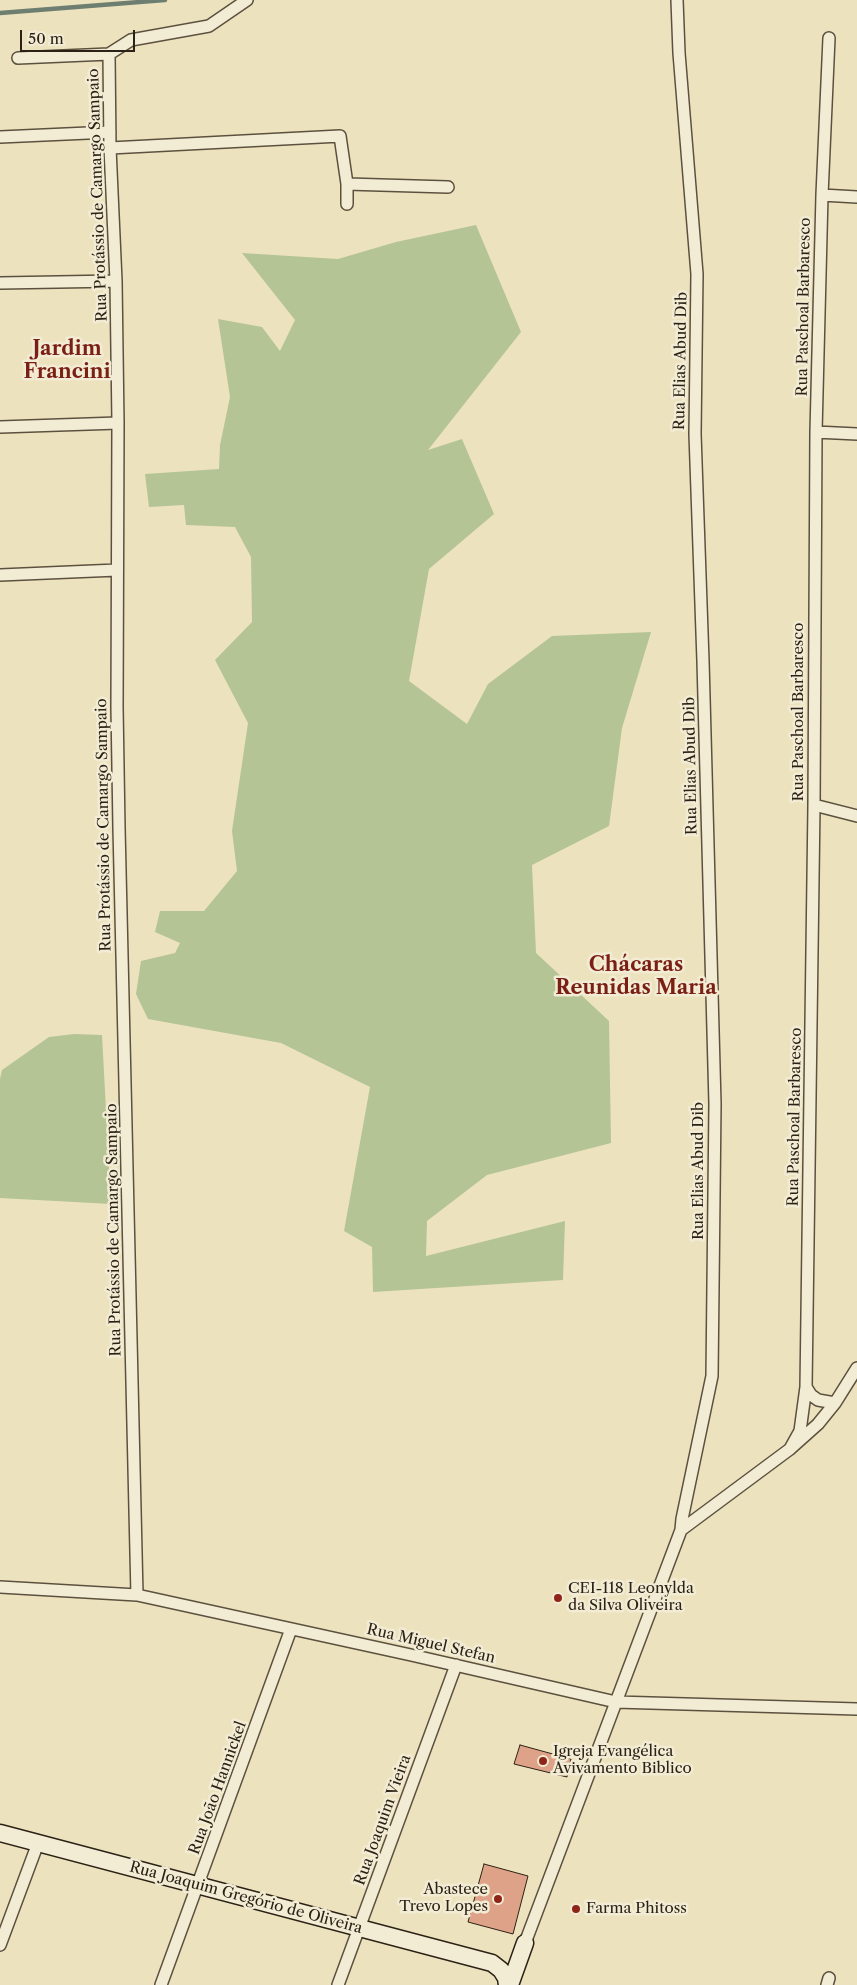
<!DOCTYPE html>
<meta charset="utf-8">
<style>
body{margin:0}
#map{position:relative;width:857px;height:1985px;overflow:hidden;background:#ede2be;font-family:"Libre Caslon Text",serif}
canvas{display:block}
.scale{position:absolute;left:20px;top:30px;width:115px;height:22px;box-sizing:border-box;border:2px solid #2c2115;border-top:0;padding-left:6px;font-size:15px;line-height:18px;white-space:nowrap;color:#2c2115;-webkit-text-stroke:4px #f3ecd5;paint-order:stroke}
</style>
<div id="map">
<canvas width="857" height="1985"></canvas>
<div class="scale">50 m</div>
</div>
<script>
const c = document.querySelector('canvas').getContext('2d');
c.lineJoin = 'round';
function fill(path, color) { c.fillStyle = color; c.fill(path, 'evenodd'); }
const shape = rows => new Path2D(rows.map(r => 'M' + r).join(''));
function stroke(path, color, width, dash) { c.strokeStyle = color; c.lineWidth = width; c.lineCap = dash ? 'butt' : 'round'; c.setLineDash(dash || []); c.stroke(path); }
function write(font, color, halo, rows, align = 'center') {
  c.font = font + ' "Libre Caslon Text",serif'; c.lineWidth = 5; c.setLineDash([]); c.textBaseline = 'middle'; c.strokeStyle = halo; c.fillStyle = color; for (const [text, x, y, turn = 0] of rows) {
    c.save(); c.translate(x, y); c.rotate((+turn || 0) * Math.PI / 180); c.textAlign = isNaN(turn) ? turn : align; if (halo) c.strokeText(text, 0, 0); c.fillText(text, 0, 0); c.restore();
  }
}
const green = shape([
 [476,225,521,332,428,450,462,439,494,514,429,569,409,681,467,724,488,684,552,636,651,632,622,728,609,826,532,865,536,953,609,1021,611,1143,487,1175,427,1221,426,1256,565,1221,563,1280,373,1292,372,1247,344,1231,370,1087,281,1043,148,1019,136,994,141,961,175,953,180,943,155,932,160,911,204,911,237,871,232,831,248,723,215,660,252,622,251,557,235,527,186,525,184,505,149,507,145,474,219,469,220,445,230,397,218,319,262,327,280,351,295,320,242,253,338,259,396,242],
 [74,1034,102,1035,111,1204,0,1198,0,1079,2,1070,49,1037]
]);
const stream = shape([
 [0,13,165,0]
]);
const building = shape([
 [520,1745,571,1759,567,1777,514,1764,520,1745],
 [484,1864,528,1876,513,1934,468,1922,484,1864]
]);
const street = shape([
 [677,0,679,53,697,274,695,434,703,661,715,1104,712,1376,682,1519,681,1530],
 [109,54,110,148,116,281,118,423,117,707,119,828,137,1595],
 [18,58,109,54,131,40,209,26,247,0],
 [0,137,110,132],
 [110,148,340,136,347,184,347,204],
 [347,184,448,187],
 [822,195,857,197],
 [0,283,116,281],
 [0,427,118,423],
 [816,432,857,434],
 [0,575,117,570],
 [814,805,857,816],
 [806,1387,811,1395,818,1400,835,1403],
 [790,1449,800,1431,806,1387,814,805,816,432,822,195,829,38],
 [0,1587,137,1595,411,1655,616,1702,857,1709],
 [525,1943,681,1530,790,1449,818,1424,835,1403,857,1368],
 [0,1945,38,1843],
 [161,1985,291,1629],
 [338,1985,456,1665],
 [827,1985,829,1978]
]);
const secondary = shape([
 [0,1833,492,1963,501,1970,506,1978,507,1985],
 [510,1985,525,1943]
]);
const markers = [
 [558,1598,5,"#8f2418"],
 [543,1761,5,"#8f2418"],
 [498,1899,5,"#8f2418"],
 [576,1909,5,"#8f2418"]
];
const streetNames = [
 ["Rua Protássio de Camargo Sampaio",98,195,-92],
 ["Rua Paschoal Barbaresco",804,307,-89],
 ["Rua Elias Abud Dib",681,361,-89],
 ["Rua Paschoal Barbaresco",799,712,-90],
 ["Rua Elias Abud Dib",691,766,-91],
 ["Rua Protássio de Camargo Sampaio",104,825,-91],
 ["Rua Paschoal Barbaresco",795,1117,-89],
 ["Rua Elias Abud Dib",699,1171,-90],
 ["Rua Protássio de Camargo Sampaio",114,1230,-91],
 ["Rua Miguel Stefan",431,1644,13],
 ["Rua João Hannickel",218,1788,-70],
 ["Rua Joaquim Vieira",383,1820,-70],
 ["Rua Joaquim Gregório de Oliveira",246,1898,15]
];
const poiNames = [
 ["CEI-118 Leonylda",568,1589],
 ["da Silva Oliveira",568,1606],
 ["Igreja Evangélica",553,1752],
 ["Avivamento Biblico",553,1769],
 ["Abastece",488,1890,"right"],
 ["Trevo Lopes",488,1907,"right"],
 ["Farma Phitoss",586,1909]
];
const districtNames = [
 ["Jardim",67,349],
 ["Francini",67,372],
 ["Chácaras",636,965],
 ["Reunidas Maria",636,988]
];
fill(green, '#b4c495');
stroke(stream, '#6e7f71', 4.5);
fill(building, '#dea288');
stroke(building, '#2c2115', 1);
stroke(street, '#5c513f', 14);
stroke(secondary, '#2c2115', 19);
stroke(street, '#f3ecd5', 11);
stroke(secondary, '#f3ecd5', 16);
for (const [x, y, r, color] of markers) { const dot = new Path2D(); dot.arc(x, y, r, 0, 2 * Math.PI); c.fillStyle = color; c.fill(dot); stroke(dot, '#f3ecd5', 2); }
write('15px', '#2c2115', '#f3ecd5', streetNames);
write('15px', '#2c2115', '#f3ecd5', poiNames, 'left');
write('bold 20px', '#7a1f14', '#f3ecd5', districtNames);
</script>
